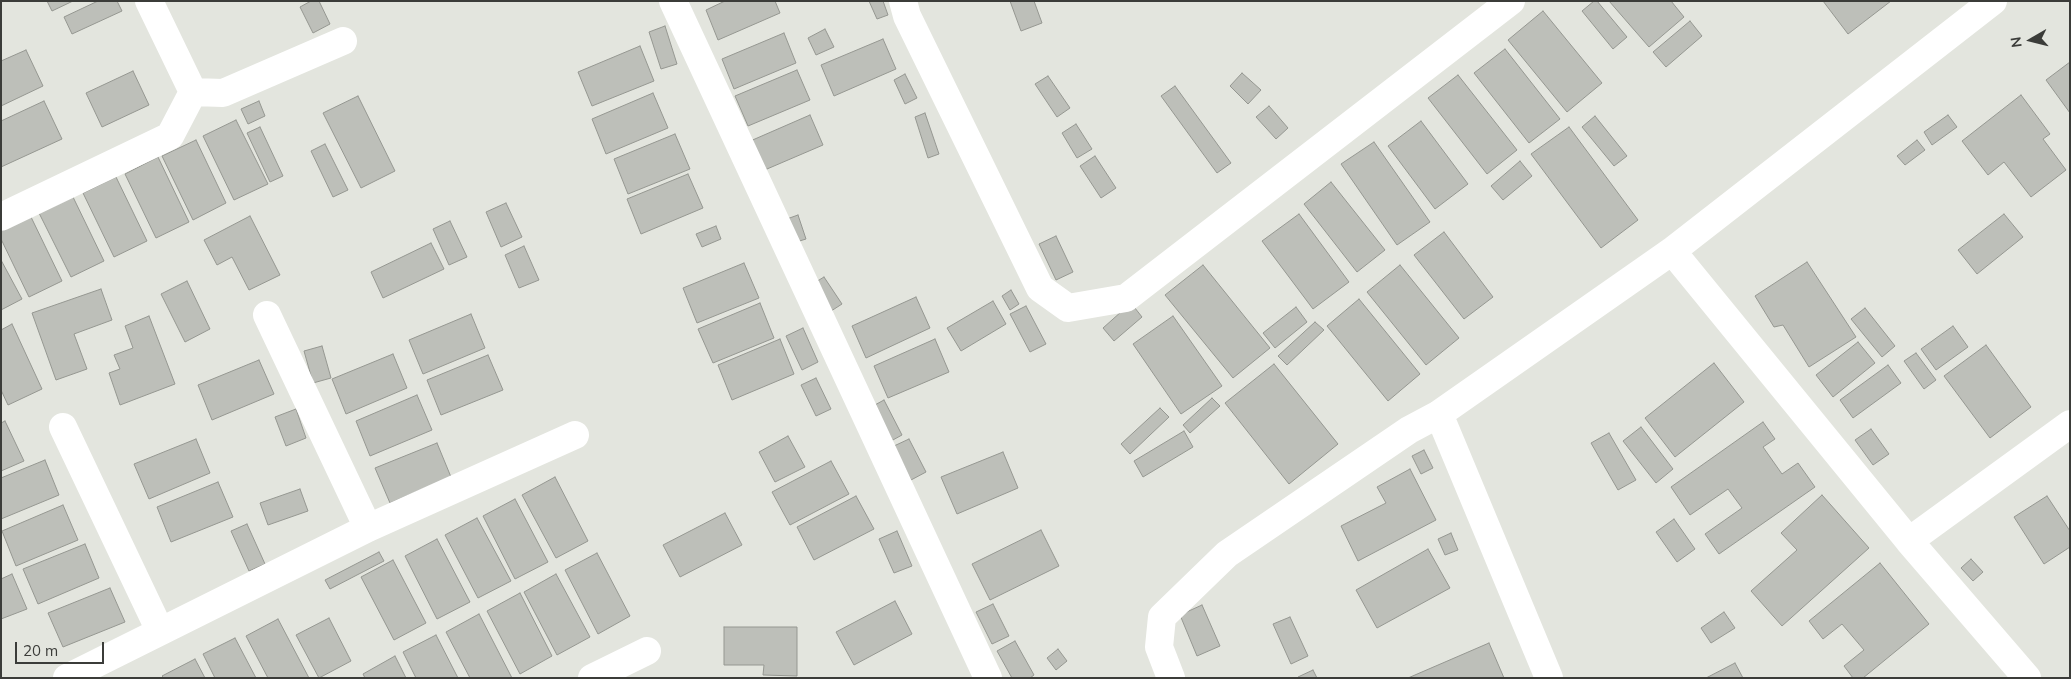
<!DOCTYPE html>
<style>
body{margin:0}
#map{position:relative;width:2071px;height:679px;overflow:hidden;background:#e3e5de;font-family:Mulish,sans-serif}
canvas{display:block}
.frame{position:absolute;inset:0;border:2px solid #3b3c39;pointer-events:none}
.north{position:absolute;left:2006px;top:15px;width:50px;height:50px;-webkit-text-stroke:4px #e3e5de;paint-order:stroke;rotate:262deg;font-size:14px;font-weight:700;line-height:20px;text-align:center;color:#3b3c39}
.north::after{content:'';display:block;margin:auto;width:18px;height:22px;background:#3b3c39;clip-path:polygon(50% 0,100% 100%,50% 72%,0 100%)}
.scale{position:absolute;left:15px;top:642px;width:89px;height:22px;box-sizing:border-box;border:2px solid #3b3c39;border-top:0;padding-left:6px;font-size:15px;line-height:18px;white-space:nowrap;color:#3b3c39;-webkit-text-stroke:4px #e3e5de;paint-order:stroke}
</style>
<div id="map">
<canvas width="2071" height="679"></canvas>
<div class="frame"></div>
<div class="north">N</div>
<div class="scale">20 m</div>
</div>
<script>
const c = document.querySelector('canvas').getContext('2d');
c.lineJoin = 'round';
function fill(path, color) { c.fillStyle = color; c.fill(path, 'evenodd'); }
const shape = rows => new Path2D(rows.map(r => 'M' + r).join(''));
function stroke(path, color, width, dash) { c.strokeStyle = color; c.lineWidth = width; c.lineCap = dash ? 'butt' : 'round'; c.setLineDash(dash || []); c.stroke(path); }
const building = shape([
 [47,1,73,1,52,11,47,1],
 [98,1,117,1,122,11,72,34,64,17,98,1],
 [311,1,319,1,330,24,313,33,300,7,311,1],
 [725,1,775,1,780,13,718,40,706,10,725,1],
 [869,1,883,1,888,15,877,19,869,1],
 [1010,1,1034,1,1042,23,1021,31,1010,1],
 [1594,1,1597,1,1627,37,1613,49,1582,11,1594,1],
 [1609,1,1671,1,1684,17,1649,47,1609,1],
 [1823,1,1891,1,1848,34,1823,1],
 [1543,11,1602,83,1567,112,1508,40,1543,11],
 [1690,21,1702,36,1666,67,1653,52,1690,21],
 [665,26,677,64,661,69,649,32,665,26],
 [825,29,834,47,816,55,808,38,825,29],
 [784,33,796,63,734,89,722,59,784,33],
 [883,39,896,69,834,96,821,65,883,39],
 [640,46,654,81,592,106,578,72,640,46],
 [1505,49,1560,119,1529,143,1474,73,1505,49],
 [26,50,43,86,1,106,1,61,26,50],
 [2070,62,2070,113,2046,80,2070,62],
 [797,70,810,100,748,126,735,96,797,70],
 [133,71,149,105,102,127,86,93,133,71],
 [1242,73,1261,90,1248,104,1230,86,1242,73],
 [905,74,917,98,905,104,894,80,905,74],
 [1458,75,1517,150,1487,174,1428,98,1458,75],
 [1048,76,1070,108,1057,117,1035,84,1048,76],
 [1175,86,1231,163,1217,173,1161,96,1175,86],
 [653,93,668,128,606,154,592,119,653,93],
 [2021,95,2050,134,2043,139,2066,170,2031,197,2004,162,1988,175,1962,141,2021,95],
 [358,96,395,171,361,188,323,113,358,96],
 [44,101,62,139,1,167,1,121,44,101],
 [259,101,265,116,248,124,241,109,259,101],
 [1269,106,1288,128,1276,139,1256,117,1269,106],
 [925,113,939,154,928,158,915,117,925,113],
 [810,115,823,145,760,172,748,142,810,115],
 [1948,115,1957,127,1932,145,1924,132,1948,115],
 [1595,116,1627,156,1614,166,1582,127,1595,116],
 [236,120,268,184,234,200,203,136,236,120],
 [1421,121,1468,184,1435,209,1388,146,1421,121],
 [1076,124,1092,149,1077,158,1062,133,1076,124],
 [260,127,283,176,270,182,247,133,260,127],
 [1569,127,1638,220,1601,248,1531,154,1569,127],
 [675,134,690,169,628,194,614,159,675,134],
 [196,140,226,203,193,220,162,156,196,140],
 [1917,140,1925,150,1905,165,1897,156,1917,140],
 [1374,142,1430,222,1397,245,1341,164,1374,142],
 [325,144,348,190,333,197,311,151,325,144],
 [1095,156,1116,188,1101,198,1080,166,1095,156],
 [158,157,189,222,156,238,125,174,158,157],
 [1520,161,1532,176,1503,200,1491,186,1520,161],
 [688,174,703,208,641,234,627,199,688,174],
 [116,177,147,241,114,257,83,193,116,177],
 [1331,182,1385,250,1357,272,1304,204,1331,182],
 [73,197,104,261,71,277,39,213,73,197],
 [506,203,522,237,501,247,486,212,506,203],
 [1299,214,1349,282,1313,309,1262,241,1299,214],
 [2004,214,2023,237,1977,274,1958,250,2004,214],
 [798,215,806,239,793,243,784,220,798,215],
 [250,216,280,275,249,290,232,257,217,265,204,240,250,216],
 [31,217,62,281,29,297,1,239,1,231,31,217],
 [450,221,467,257,449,265,433,229,450,221],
 [716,226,721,239,702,247,696,234,716,226],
 [1444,232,1493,297,1464,319,1414,255,1444,232],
 [1056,236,1073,272,1056,280,1039,244,1056,236],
 [431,243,444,269,383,298,371,272,431,243],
 [524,246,539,280,519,288,505,255,524,246],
 [1,260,22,299,1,310,1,260],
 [1807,262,1856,337,1809,367,1783,325,1774,327,1755,296,1807,262],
 [744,263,759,298,697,323,683,288,744,263],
 [1203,265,1270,348,1233,378,1165,295,1203,265],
 [1400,265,1459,338,1426,365,1367,292,1400,265],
 [824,277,842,304,828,313,811,285,824,277],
 [187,281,210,329,185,342,161,294,187,281],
 [101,289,112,320,74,334,87,369,56,380,32,313,101,289],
 [1011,290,1019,304,1010,310,1002,296,1011,290],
 [916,297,930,328,866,358,852,326,916,297],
 [1359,299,1420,374,1388,401,1327,326,1359,299],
 [993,301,1006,324,961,351,947,328,993,301],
 [760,303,774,338,713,363,698,329,760,303],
 [1131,303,1142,317,1114,341,1103,328,1131,303],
 [1026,306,1046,344,1030,352,1010,314,1026,306],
 [1296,307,1307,322,1275,348,1263,333,1296,307],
 [1865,308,1895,346,1882,357,1851,319,1865,308],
 [471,314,485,348,423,374,409,340,471,314],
 [149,316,175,384,120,405,109,373,120,369,114,355,133,348,125,326,149,316],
 [1173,316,1222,386,1181,414,1133,344,1173,316],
 [1315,322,1324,330,1287,365,1278,356,1315,322],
 [12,324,42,389,8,405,1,390,1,330,12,324],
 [1953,326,1968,347,1936,370,1921,349,1953,326],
 [803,328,818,362,802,370,786,336,803,328],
 [780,339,794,374,732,400,718,365,780,339],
 [935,339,949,372,888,398,874,366,935,339],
 [1858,342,1875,363,1833,397,1816,375,1858,342],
 [1986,345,2031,407,1990,438,1944,376,1986,345],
 [322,346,331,378,313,383,304,351,322,346],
 [1916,353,1936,380,1924,389,1904,361,1916,353],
 [393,354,407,388,346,414,332,379,393,354],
 [488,355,503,390,441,415,427,380,488,355],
 [259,360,274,394,212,420,198,385,259,360],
 [1714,363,1744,402,1675,457,1645,418,1714,363],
 [1274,364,1338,444,1289,484,1225,403,1274,364],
 [1888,365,1901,383,1853,418,1840,400,1888,365],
 [816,378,831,409,816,416,801,385,816,378],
 [417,395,432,430,370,456,356,421,417,395],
 [1212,398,1220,406,1190,433,1183,425,1212,398],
 [884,400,902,435,891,441,873,406,884,400],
 [1160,408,1169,417,1130,454,1121,444,1160,408],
 [296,409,306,438,286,446,275,417,296,409],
 [5,421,24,461,1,471,1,423,5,421],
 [1763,422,1775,439,1763,447,1782,474,1798,463,1815,487,1719,554,1705,534,1742,508,1728,489,1690,515,1671,487,1763,422],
 [1641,427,1673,469,1656,483,1623,441,1641,427],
 [1871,429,1889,454,1873,465,1855,440,1871,429],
 [1184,431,1193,447,1143,477,1134,461,1184,431],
 [1609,433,1636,480,1618,490,1591,443,1609,433],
 [788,436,805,467,775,482,759,452,788,436],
 [196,439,210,473,149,499,134,464,196,439],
 [909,439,926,472,911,480,894,446,909,439],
 [437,443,451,477,390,503,375,468,437,443],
 [1424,450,1433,468,1421,474,1412,456,1424,450],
 [1003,452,1018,488,957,514,941,477,1003,452],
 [45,460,59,495,1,519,1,478,45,460],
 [831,461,849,494,790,525,772,492,831,461],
 [1410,469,1436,520,1358,561,1341,526,1386,503,1377,487,1410,469],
 [555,477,588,541,556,558,522,495,555,477],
 [218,482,233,517,171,542,157,507,218,482],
 [300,489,308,511,268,525,260,503,300,489],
 [1822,495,1869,548,1782,626,1751,591,1797,550,1781,533,1822,495],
 [856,496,874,529,814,560,797,527,856,496],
 [2047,496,2070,531,2070,547,2044,564,2014,517,2047,496],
 [515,499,548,562,515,579,483,516,515,499],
 [63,505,78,540,16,566,2,531,63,505],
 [725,513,742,545,680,577,663,545,725,513],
 [477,518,511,581,478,598,445,535,477,518],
 [1674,519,1695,549,1677,562,1656,532,1674,519],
 [247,524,265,564,249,571,231,531,247,524],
 [1041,530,1059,566,990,600,972,564,1041,530],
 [897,531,912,566,894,573,879,539,897,531],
 [1451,533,1458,550,1445,555,1438,539,1451,533],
 [437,539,470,602,437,619,405,556,437,539],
 [85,544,99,578,38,604,23,569,85,544],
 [1428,549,1450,588,1377,628,1356,590,1428,549],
 [379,552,384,561,330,589,325,580,379,552],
 [597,553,630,616,598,634,565,570,597,553],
 [1971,559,1983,572,1973,581,1961,568,1971,559],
 [393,560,426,623,394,640,361,577,393,560],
 [1880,563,1929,624,1863,678,1853,678,1844,666,1864,650,1842,624,1823,639,1809,621,1880,563],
 [12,574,27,609,1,619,1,579,12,574],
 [556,574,590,637,557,655,524,592,556,574],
 [110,588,125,622,63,647,48,613,110,588],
 [520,593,552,656,520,674,487,611,520,593],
 [895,601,912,634,854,665,836,632,895,601],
 [993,604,1009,636,992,644,976,612,993,604],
 [1202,605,1220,646,1197,656,1180,615,1202,605],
 [1724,612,1735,628,1711,643,1701,628,1724,612],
 [479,614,512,678,470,678,446,632,479,614],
 [1290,617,1308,656,1291,664,1273,624,1290,617],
 [329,618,351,661,319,678,296,635,329,618],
 [278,619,309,678,268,678,246,636,278,619],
 [724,627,797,627,797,676,763,675,764,665,724,665,724,627],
 [436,635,458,678,416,678,403,652,436,635],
 [235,638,256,678,215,678,203,654,235,638],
 [1015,641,1034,675,1030,678,1012,678,997,651,1015,641],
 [1489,643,1504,678,1408,678,1489,643],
 [1058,649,1067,661,1056,670,1047,658,1058,649],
 [395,656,406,678,365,678,363,674,395,656],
 [195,659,205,678,164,678,162,676,195,659],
 [1735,663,1743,678,1706,678,1735,663],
 [1313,670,1317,678,1298,678,1298,677,1313,670]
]);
const minor = shape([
 [673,1,988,678],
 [903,1,907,16,1040,288,1068,308,1126,298,1511,1],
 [193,92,223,93,343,41],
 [1,217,170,136,193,92,149,1],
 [1672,251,1909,541,2027,678],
 [267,315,368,528],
 [1439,414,1549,678],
 [63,427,160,631],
 [1909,541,2070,424],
 [67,678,368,528,575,435],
 [592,678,647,651],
 [1171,678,1159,647,1162,617,1227,554,1409,430,1439,414,1672,251,1993,1]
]);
fill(building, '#bdbfb9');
stroke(building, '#959791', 1);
stroke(minor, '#fff', 28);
</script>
